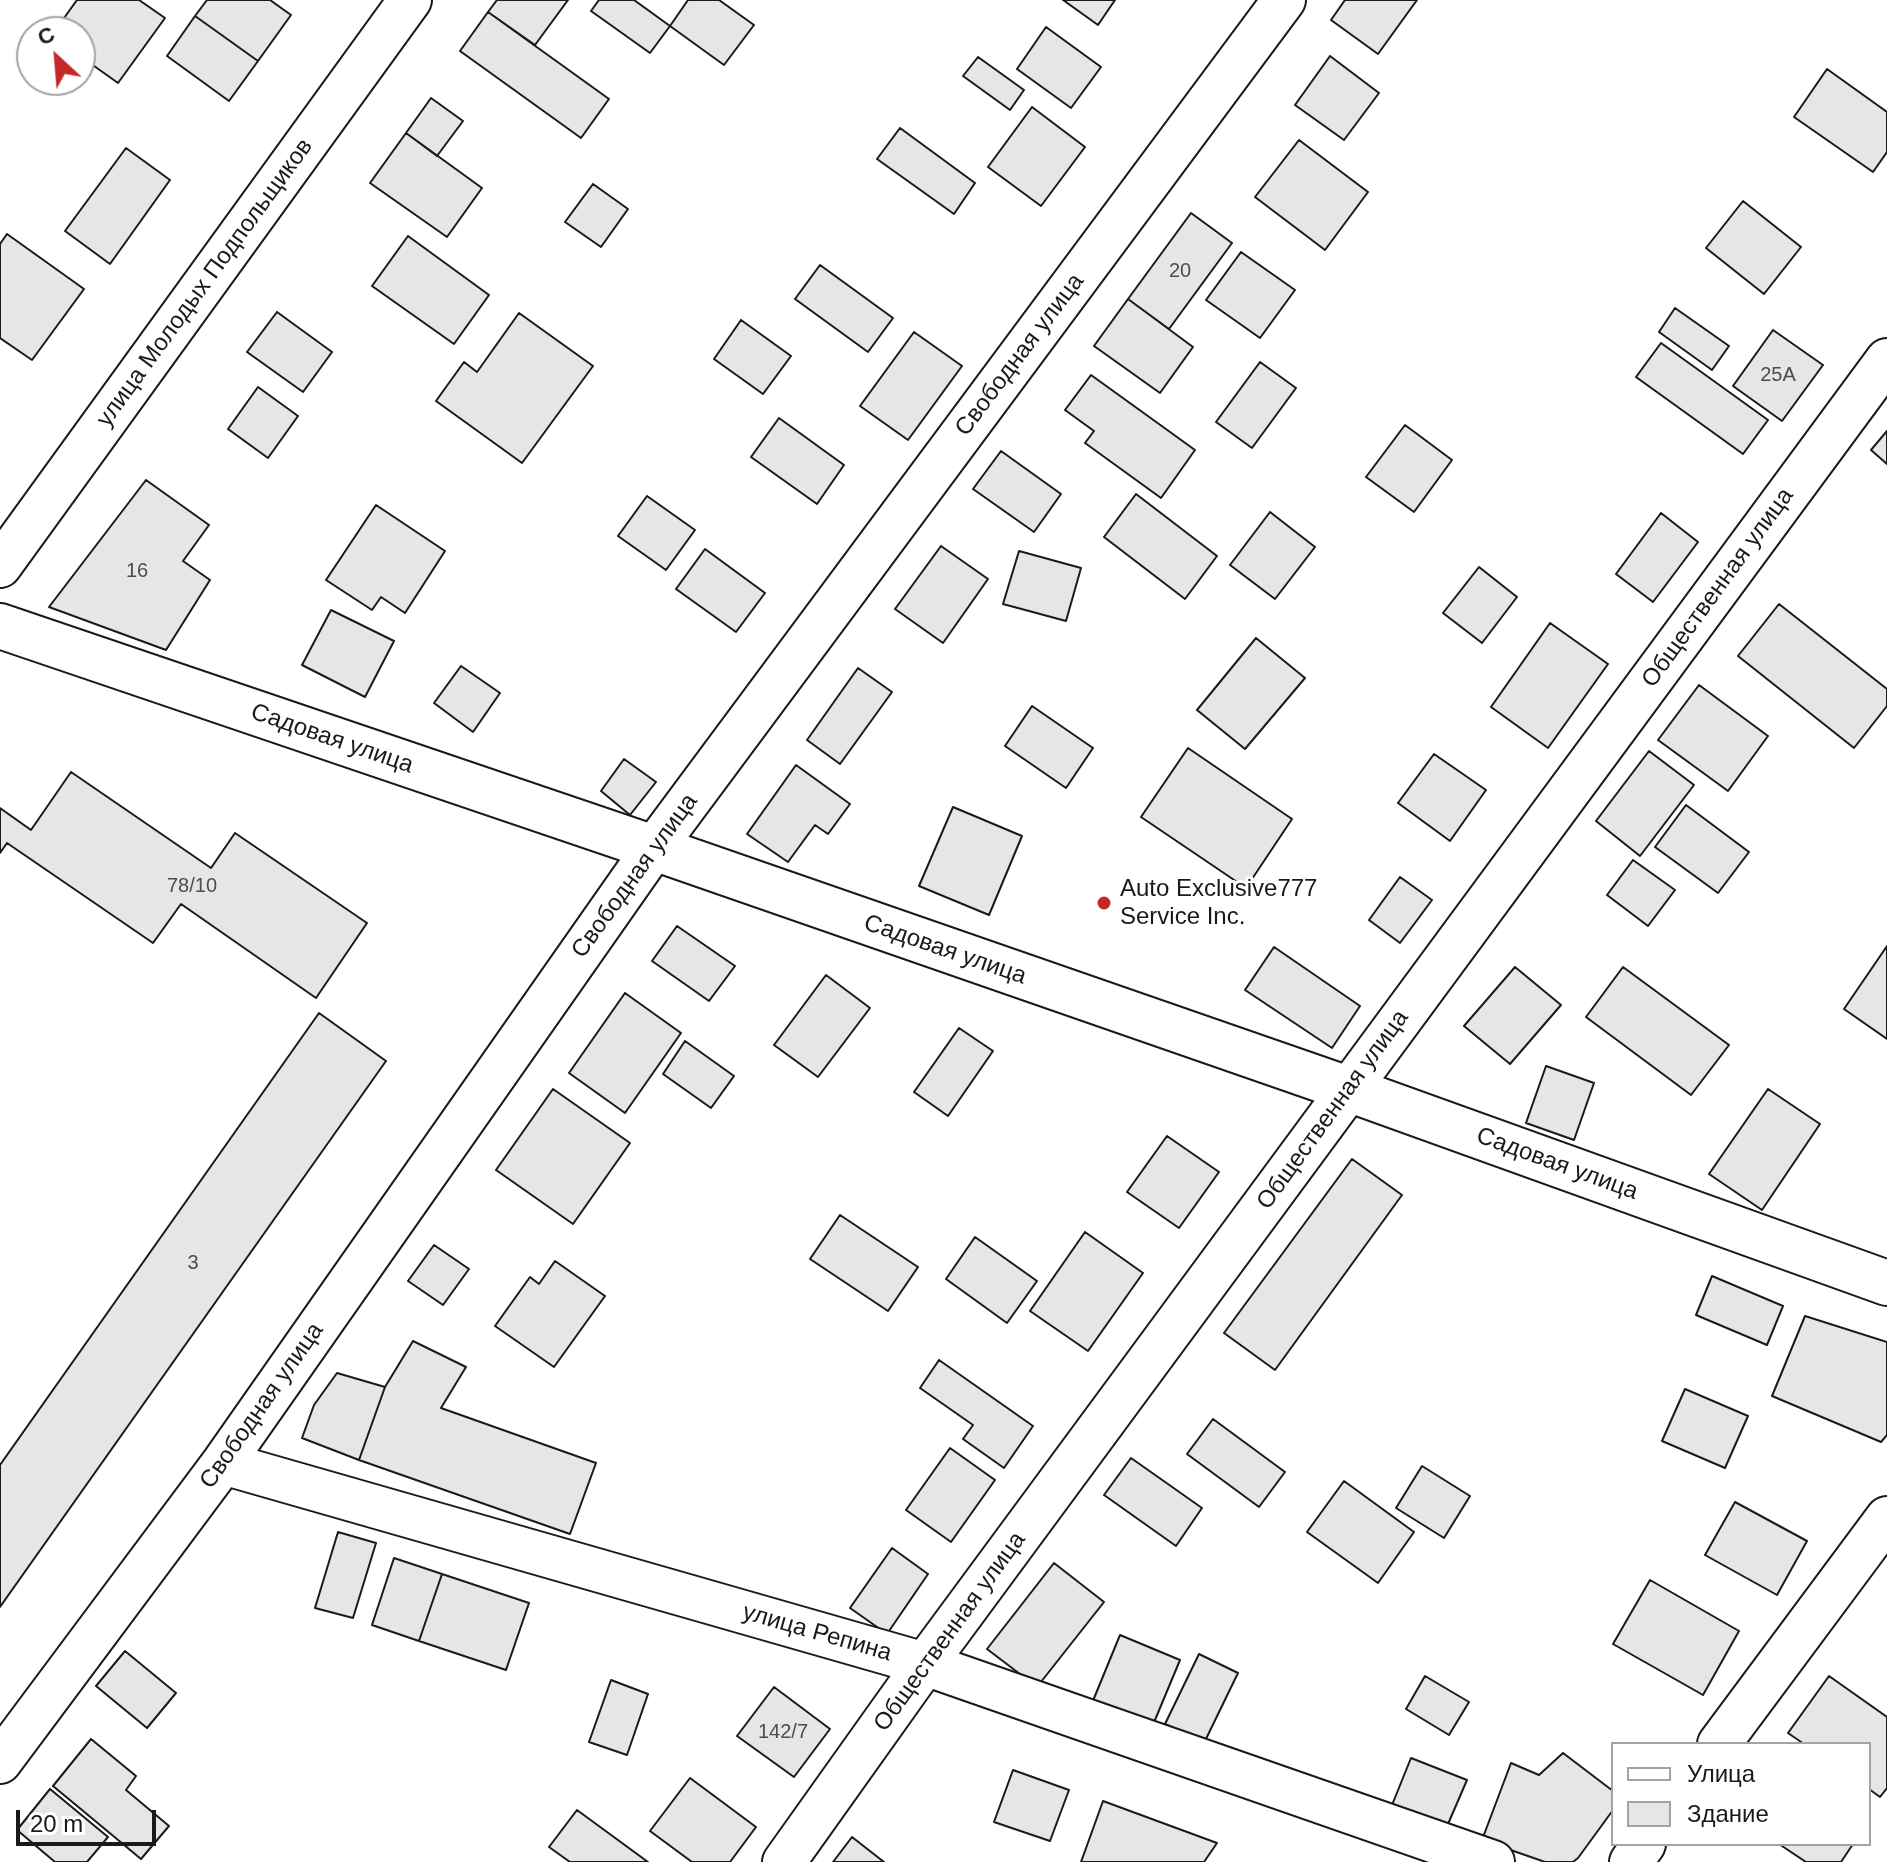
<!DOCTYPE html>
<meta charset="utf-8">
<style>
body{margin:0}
#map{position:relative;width:1887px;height:1862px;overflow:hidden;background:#fff;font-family:Helvetica,sans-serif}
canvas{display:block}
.legend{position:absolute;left:1611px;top:1742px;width:260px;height:104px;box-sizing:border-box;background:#fff;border:2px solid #a3a3a3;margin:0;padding:10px 14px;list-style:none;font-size:24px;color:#1a1a1a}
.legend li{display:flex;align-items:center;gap:16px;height:40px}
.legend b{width:40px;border:2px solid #a3a3a3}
.north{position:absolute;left:16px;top:16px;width:80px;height:80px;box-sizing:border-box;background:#fff;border:2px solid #a3a3a3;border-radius:50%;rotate:334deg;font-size:22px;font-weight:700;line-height:32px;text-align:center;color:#1a1a1a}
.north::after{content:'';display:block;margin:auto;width:28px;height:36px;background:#c62828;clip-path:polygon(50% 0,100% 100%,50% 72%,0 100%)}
.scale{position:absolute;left:16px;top:1810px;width:140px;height:36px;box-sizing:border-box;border:4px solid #1a1a1a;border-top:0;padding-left:10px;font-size:24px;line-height:28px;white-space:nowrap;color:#1a1a1a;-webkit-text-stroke:6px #fff;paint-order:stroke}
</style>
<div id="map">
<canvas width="1887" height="1862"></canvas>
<ul class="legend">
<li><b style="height:10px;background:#fff"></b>Улица</li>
<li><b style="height:22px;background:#e6e6e6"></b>Здание</li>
</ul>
<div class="north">С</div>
<div class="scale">20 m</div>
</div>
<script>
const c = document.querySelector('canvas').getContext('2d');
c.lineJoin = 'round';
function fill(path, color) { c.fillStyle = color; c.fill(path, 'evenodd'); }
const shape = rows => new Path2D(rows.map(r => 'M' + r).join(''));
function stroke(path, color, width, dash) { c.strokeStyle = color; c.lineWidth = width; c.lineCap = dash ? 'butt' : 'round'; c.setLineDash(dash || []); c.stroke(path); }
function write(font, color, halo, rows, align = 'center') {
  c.font = font + ' Helvetica,sans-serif'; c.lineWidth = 6; c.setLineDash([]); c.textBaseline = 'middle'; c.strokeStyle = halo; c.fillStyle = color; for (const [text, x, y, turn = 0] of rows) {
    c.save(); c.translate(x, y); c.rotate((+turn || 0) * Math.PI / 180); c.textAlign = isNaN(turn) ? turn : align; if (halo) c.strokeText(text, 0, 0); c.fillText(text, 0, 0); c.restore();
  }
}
const building = shape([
 [77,0,139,0,165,18,118,83,80,56,80,32,54,32,77,0],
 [207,0,270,0,291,15,258,61,195,16,207,0],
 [497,0,568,0,535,45,488,12,497,0],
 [599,0,634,0,670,26,650,53,591,11,599,0],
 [688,0,719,0,754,25,724,65,670,26,688,0],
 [1063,0,1115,0,1098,25,1063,0],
 [1345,0,1417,0,1378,54,1331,20,1345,0],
 [488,12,609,99,581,138,460,51,488,12],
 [195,16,258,61,229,101,167,56,195,16],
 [1046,27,1101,67,1071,108,1017,69,1046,27],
 [1330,56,1379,93,1344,140,1295,105,1330,56],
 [978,57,1024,90,1010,110,963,76,978,57],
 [1827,69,1887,112,1887,152,1873,172,1794,117,1827,69],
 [431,98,463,121,437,156,406,133,431,98],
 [1032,107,1085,147,1041,206,988,167,1032,107],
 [900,128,975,183,954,214,877,159,900,128],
 [406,133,482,188,447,237,370,183,406,133],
 [1299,140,1368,192,1325,250,1255,197,1299,140],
 [126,148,170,180,110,264,65,231,126,148],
 [593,184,628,209,601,247,565,222,593,184],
 [1743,201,1801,247,1764,294,1706,248,1743,201],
 [1191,213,1232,243,1169,329,1128,299,1191,213],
 [7,234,84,289,32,360,0,338,0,244,7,234],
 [408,236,489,295,454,344,372,286,408,236],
 [1241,252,1295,290,1260,338,1206,300,1241,252],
 [820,265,893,318,868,352,795,299,820,265],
 [1128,299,1193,347,1160,393,1094,346,1128,299],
 [1675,308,1729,346,1712,370,1659,332,1675,308],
 [277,312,332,352,303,392,247,352,277,312],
 [519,313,593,366,522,463,436,401,464,362,477,372,519,313],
 [741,320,791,356,763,394,714,359,741,320],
 [1773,330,1823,365,1782,421,1733,386,1773,330],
 [914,332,962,366,908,440,860,406,914,332],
 [1661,343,1768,420,1743,454,1636,377,1661,343],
 [1260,362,1296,388,1252,448,1216,422,1260,362],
 [1091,375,1195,450,1161,498,1085,443,1094,431,1065,410,1091,375],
 [258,387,298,416,268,458,228,429,258,387],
 [779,418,844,465,817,504,751,457,779,418],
 [1405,425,1452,460,1414,512,1366,477,1405,425],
 [1887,431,1887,464,1871,450,1887,431],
 [1001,451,1061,494,1034,532,973,489,1001,451],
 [146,480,209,525,183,561,210,580,166,650,49,607,146,480],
 [1136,494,1217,556,1185,599,1104,537,1136,494],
 [647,496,695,530,666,570,618,536,647,496],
 [376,505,445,551,405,613,381,597,372,610,326,580,376,505],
 [1270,512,1315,547,1275,599,1230,565,1270,512],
 [1661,513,1698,542,1653,602,1616,574,1661,513],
 [941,546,988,579,943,643,895,609,941,546],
 [705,549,765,593,736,632,676,589,705,549],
 [1019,551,1081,568,1066,621,1003,604,1019,551],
 [1479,567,1517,597,1482,643,1443,613,1479,567],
 [1779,604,1887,689,1887,706,1854,748,1738,656,1779,604],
 [331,610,394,641,365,697,302,665,331,610],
 [1550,623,1608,664,1548,748,1491,707,1550,623],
 [1256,638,1305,678,1245,749,1197,710,1256,638],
 [461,666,500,693,473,732,434,703,461,666],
 [858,668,892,692,840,764,807,740,858,668],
 [1699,685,1768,736,1728,791,1658,740,1699,685],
 [1032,706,1093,748,1066,788,1005,746,1032,706],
 [1188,748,1292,819,1246,888,1141,817,1188,748],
 [1649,751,1694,785,1640,856,1596,821,1649,751],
 [1434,754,1486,790,1450,841,1398,803,1434,754],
 [624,759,656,782,630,815,601,791,624,759],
 [796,765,850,804,828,834,815,825,788,862,747,834,796,765],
 [71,772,211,868,235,833,367,923,316,998,181,904,153,943,7,843,0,853,0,808,31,830,71,772],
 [1686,805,1749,852,1718,893,1655,847,1686,805],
 [953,807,1022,836,989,915,919,886,953,807],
 [1633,860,1675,890,1648,926,1607,895,1633,860],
 [1400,877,1432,900,1400,943,1369,920,1400,877],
 [677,926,735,966,709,1001,652,961,677,926],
 [1887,946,1887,1039,1844,1009,1887,946],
 [1274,947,1360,1006,1332,1048,1245,990,1274,947],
 [1515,967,1561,1005,1510,1064,1464,1026,1515,967],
 [1623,967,1729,1045,1691,1095,1586,1017,1623,967],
 [826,975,870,1008,818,1077,774,1045,826,975],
 [625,993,681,1033,625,1113,569,1073,625,993],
 [319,1013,386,1061,0,1607,0,1465,319,1013],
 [959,1028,993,1051,948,1116,914,1092,959,1028],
 [685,1041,734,1076,711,1108,663,1074,685,1041],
 [1546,1066,1594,1083,1574,1140,1526,1123,1546,1066],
 [553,1089,630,1143,573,1224,496,1170,553,1089],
 [1768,1089,1820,1124,1762,1210,1709,1174,1768,1089],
 [1167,1136,1219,1172,1179,1228,1127,1192,1167,1136],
 [1352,1159,1402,1195,1275,1370,1224,1333,1352,1159],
 [840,1215,918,1267,888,1311,810,1259,840,1215],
 [1085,1232,1143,1273,1088,1351,1030,1311,1085,1232],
 [975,1237,1037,1281,1007,1323,946,1279,975,1237],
 [434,1245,469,1269,443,1305,408,1281,434,1245],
 [555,1261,605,1296,554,1367,495,1326,530,1277,539,1284,555,1261],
 [1712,1276,1783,1306,1767,1345,1696,1315,1712,1276],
 [1805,1316,1887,1342,1887,1435,1881,1442,1772,1396,1805,1316],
 [413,1341,466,1367,441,1408,596,1463,570,1534,359,1460,385,1387,413,1341],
 [939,1360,1033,1426,1004,1468,963,1439,973,1425,920,1388,939,1360],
 [337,1373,385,1387,359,1460,302,1438,314,1405,337,1373],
 [1685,1389,1748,1416,1725,1468,1662,1441,1685,1389],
 [1213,1419,1285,1472,1259,1507,1187,1454,1213,1419],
 [950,1448,995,1480,951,1542,906,1510,950,1448],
 [1131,1458,1202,1508,1176,1546,1104,1495,1131,1458],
 [1422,1466,1470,1496,1444,1538,1396,1508,1422,1466],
 [1344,1481,1414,1532,1378,1583,1307,1532,1344,1481],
 [1735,1502,1807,1541,1777,1595,1705,1555,1735,1502],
 [338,1532,376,1543,353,1618,315,1608,338,1532],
 [892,1548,928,1574,887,1634,850,1608,892,1548],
 [394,1558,442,1574,419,1641,372,1625,394,1558],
 [1054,1563,1104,1602,1037,1687,987,1649,1054,1563],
 [442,1574,529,1603,506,1670,419,1641,442,1574],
 [1650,1580,1739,1631,1703,1695,1613,1644,1650,1580],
 [1120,1635,1180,1660,1150,1732,1090,1708,1120,1635],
 [125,1651,176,1693,147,1728,96,1686,125,1651],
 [1199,1654,1238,1673,1204,1743,1165,1724,1199,1654],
 [1425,1676,1469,1702,1449,1735,1406,1709,1425,1676],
 [1829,1676,1887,1717,1887,1788,1880,1797,1869,1789,1869,1744,1804,1744,1788,1733,1829,1676],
 [611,1680,648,1694,627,1755,589,1742,611,1680],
 [774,1687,830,1729,794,1777,737,1736,774,1687],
 [91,1739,136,1776,126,1790,169,1826,141,1859,53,1786,91,1739],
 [1563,1753,1613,1791,1613,1810,1578,1858,1573,1862,1545,1862,1482,1840,1511,1763,1539,1775,1563,1753],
 [1411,1758,1467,1780,1445,1831,1390,1810,1411,1758],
 [1013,1770,1069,1790,1050,1841,994,1822,1013,1770],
 [690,1778,756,1827,730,1862,692,1862,650,1831,690,1778],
 [50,1789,108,1837,87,1862,55,1862,17,1830,50,1789],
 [1103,1801,1217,1843,1204,1862,1081,1862,1103,1801],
 [577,1810,648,1862,570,1862,549,1847,577,1810],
 [852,1837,884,1862,833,1862,852,1837],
 [1779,1844,1853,1844,1841,1862,1806,1862,1779,1844]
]);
const street = shape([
 [0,566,410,0],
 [223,1463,925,1664,1493,1862],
 [1719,1744,1887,1518],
 [0,1762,223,1463,654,848,1284,0],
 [784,1862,925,1664,1887,360],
 [1631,1862,1644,1844]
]);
const secondary = shape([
 [0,626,654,848,1348,1089,1887,1283]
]);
const markers = [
 [1104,903,8,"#c62828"]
];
const numberNames = [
 ["20",1180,271],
 ["25А",1778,375],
 ["16",137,571],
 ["78/10",192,886],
 ["3",193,1263],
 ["142/7",783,1732]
];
const streetNames = [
 ["улица Молодых Подпольщиков",205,283,-54],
 ["Свободная улица",1020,355,-53],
 ["Общественная улица",1718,588,-54],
 ["Садовая улица",332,739,19],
 ["Свободная улица",635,876,-54],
 ["Садовая улица",945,950,19],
 ["Общественная улица",1333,1110,-54],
 ["Садовая улица",1557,1164,20],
 ["Свободная улица",262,1406,-55],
 ["Общественная улица",950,1632,-54],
 ["улица Репина",817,1633,16]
];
const poiNames = [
 ["Auto Exclusive777",1120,889],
 ["Service Inc.",1120,917]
];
fill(building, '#e6e6e6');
stroke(building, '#1a1a1a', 2);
stroke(street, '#1a1a1a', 46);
stroke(secondary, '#1a1a1a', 48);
stroke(street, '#fff', 42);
stroke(secondary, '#fff', 44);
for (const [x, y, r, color] of markers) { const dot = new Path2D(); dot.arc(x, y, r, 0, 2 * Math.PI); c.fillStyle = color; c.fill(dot); stroke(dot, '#fff', 3); }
write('20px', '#4d4d4d', null, numberNames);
write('24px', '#1a1a1a', '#fff', streetNames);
write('24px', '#1a1a1a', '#fff', poiNames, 'left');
</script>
